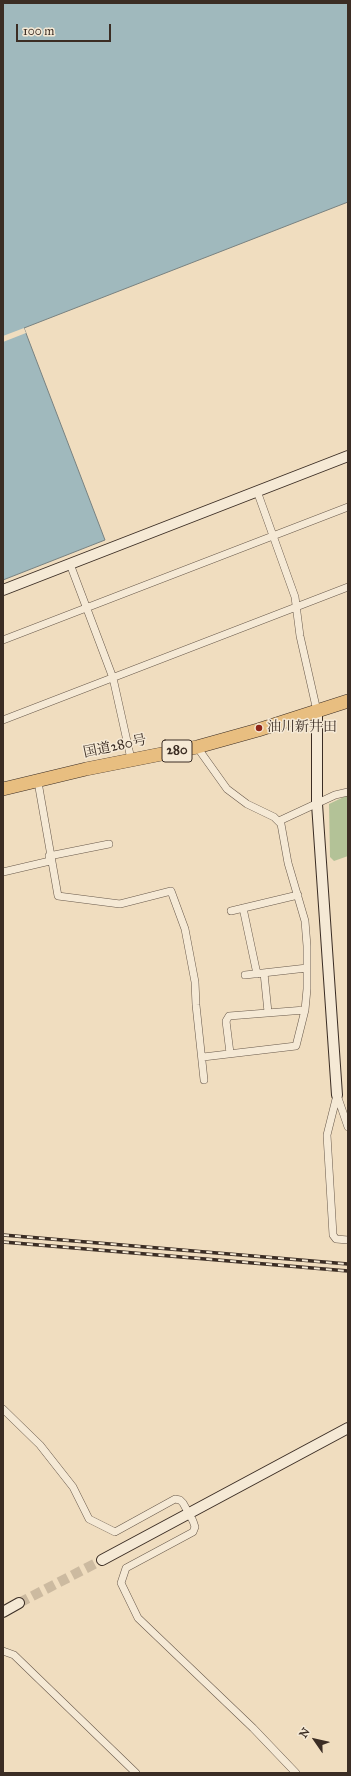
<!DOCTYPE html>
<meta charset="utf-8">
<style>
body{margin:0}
#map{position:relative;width:351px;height:1776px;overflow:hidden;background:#f0ddbf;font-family:"IM FELL Great Primer",serif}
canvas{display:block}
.frame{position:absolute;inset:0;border:4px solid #3b2d24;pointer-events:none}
.north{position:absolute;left:295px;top:1720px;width:40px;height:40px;-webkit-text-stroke:3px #f5e9d5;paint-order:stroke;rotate:304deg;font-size:11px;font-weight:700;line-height:16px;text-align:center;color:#3b2d24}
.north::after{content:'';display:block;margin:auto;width:14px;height:18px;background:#3b2d24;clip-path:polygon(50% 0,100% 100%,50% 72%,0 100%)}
.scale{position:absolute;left:16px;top:24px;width:95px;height:18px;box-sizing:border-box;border:2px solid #3b2d24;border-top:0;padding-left:5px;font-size:12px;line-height:14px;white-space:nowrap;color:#3b2d24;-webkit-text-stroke:3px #f5e9d5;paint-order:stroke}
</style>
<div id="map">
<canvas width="351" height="1776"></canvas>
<div class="frame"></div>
<div class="north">N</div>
<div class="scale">100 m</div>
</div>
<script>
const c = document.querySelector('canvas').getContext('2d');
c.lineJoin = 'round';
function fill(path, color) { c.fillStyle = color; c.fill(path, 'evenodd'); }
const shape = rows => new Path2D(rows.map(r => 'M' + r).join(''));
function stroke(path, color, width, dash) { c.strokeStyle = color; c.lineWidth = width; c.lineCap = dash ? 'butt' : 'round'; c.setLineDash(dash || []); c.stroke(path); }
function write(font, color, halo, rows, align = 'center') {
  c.font = font + ' "IM FELL Great Primer","Noto Serif JP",serif'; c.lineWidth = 3; c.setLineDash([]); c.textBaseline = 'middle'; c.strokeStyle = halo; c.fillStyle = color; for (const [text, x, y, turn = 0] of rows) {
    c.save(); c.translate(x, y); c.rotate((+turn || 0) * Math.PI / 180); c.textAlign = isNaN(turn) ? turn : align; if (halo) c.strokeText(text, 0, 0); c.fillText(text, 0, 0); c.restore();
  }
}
const green = shape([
 [348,795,348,856,334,861,330,857,329,804]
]);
const water = shape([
 [3,3,348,3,348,202,24,328,105,540,3,580,3,3]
]);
const pier = shape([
 [24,328,26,333,3,342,3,336]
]);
const secondaryTunnel = shape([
 [19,1603,102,1560]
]);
const street = shape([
 [257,491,295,597,300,636,317,711],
 [70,564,113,678,131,759],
 [3,640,348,507],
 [3,720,348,587],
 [197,747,227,789,247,804,274,817,281,824,288,863,305,921,307,946,307,989,305,1010,296,1046,203,1057],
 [38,782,58,896,120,904,171,891,185,929,195,982,196,1005,204,1080],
 [279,821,335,795,348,792],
 [49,856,109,844],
 [3,872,50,861],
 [243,908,257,974],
 [231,911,298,895],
 [264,973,268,1012],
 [245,975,307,968],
 [230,1053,226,1021,229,1016,305,1010],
 [337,1095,327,1135,333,1235,336,1239,348,1240],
 [337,1095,348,1127],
 [3,1409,40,1445,73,1487,89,1519,115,1532,175,1499,180,1500,183,1503,193,1521,195,1527,193,1532,126,1568,121,1583,138,1618,253,1728,296,1773],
 [3,1651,14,1655,136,1773]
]);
const secondary = shape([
 [3,590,348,456],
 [317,711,317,804,337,1095],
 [102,1560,348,1428],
 [3,1612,19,1603]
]);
const highway = shape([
 [3,789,86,769,197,747,258,730,348,701]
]);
const rail = shape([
 [3,1235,348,1264],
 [3,1242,348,1271]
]);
const markers = [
 [259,728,4,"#8f2418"]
];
const shields = [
 [177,751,30]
];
const shieldNames = [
 ["280",177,751]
];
const poiNames = [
 ["油川新井田",267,728]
];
const streetNames = [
 ["国道280号",115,747,-12]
];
fill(green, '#b3c297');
fill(water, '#a0b9bd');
stroke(water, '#788180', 1);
fill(pier, '#f0ddbf');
stroke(secondaryTunnel, '#ccbaa0', 10, [10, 5]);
stroke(street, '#68594b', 8);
stroke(secondary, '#3b2d24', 12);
stroke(highway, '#3b2d24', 14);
stroke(street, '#f5e9d5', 7);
stroke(secondary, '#f5e9d5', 10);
stroke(highway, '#e8be80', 13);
stroke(rail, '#3b2d24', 3.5);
stroke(rail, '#f5e9d5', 2, [6]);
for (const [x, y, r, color] of markers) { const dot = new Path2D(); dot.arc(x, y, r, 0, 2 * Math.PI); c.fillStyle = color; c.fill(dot); stroke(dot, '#f5e9d5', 1.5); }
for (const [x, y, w] of shields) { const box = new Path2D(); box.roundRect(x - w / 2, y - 11, w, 22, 3); c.fillStyle = '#f5e9d5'; c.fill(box); stroke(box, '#3b2d24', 1); }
write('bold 13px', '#3b2d24', null, shieldNames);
write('14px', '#3b2d24', '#f5e9d5', poiNames, 'left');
write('14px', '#3b2d24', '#f5e9d5', streetNames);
</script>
